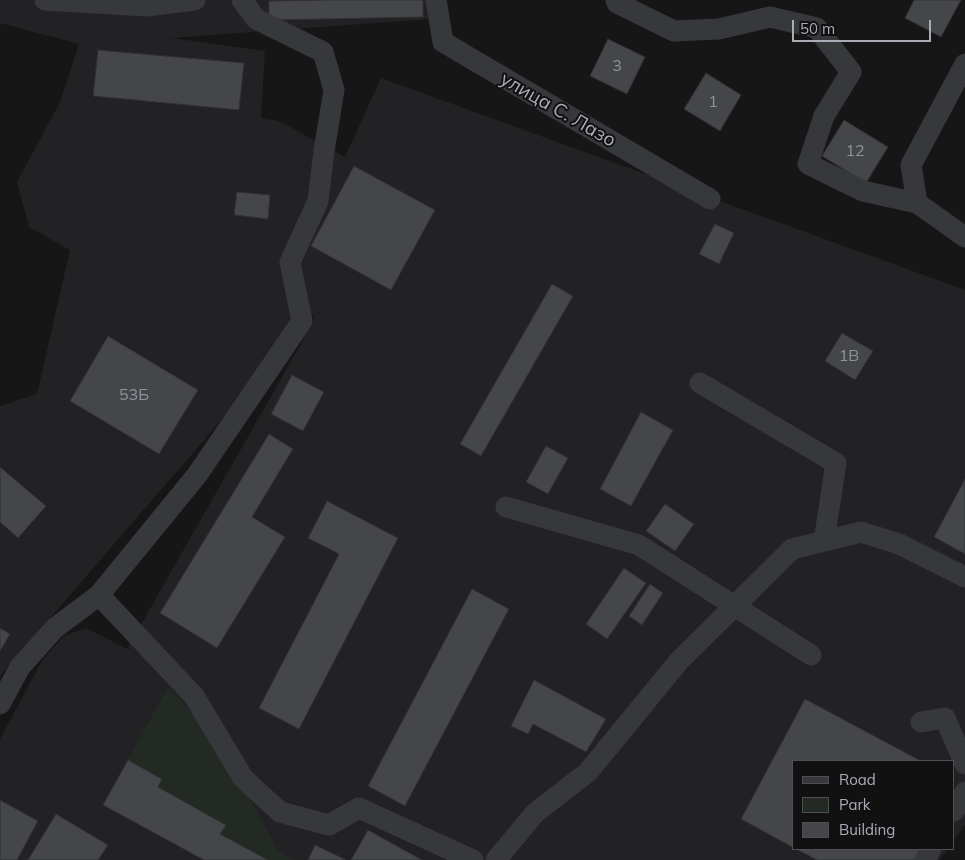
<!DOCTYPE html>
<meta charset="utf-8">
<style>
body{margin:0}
#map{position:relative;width:965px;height:860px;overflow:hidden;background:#161617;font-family:Mulish,sans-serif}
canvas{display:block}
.legend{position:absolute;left:792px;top:760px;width:162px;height:90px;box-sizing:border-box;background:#111112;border:1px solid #4e4f54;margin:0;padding:6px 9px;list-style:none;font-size:15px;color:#aaacb6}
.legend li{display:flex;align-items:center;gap:10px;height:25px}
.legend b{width:25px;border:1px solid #4e4f54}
.scale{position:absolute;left:792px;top:20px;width:139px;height:22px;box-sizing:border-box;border:2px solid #aaacb6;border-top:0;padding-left:6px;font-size:15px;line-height:18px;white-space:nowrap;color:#aaacb6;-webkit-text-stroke:4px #111112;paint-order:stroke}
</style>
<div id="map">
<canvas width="965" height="860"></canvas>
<ul class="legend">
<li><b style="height:6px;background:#37383c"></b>Road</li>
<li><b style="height:14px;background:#232a24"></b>Park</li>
<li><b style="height:14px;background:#45464a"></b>Building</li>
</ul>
<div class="scale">50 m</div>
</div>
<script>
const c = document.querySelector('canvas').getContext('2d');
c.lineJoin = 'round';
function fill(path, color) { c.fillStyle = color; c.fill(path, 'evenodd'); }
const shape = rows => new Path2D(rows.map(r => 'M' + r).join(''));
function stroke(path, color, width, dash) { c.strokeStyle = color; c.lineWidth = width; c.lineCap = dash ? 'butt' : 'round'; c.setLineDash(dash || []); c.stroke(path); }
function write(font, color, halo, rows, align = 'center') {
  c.font = font + ' Mulish,sans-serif'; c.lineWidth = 4; c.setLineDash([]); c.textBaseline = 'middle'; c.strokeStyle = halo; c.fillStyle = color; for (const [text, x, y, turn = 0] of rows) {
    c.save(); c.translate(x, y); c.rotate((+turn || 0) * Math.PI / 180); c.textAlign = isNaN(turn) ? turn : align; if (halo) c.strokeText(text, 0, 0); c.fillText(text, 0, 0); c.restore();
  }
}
const built = shape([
 [0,0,430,0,430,19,171,38,265,51,261,118,279,121,345,157,381,78,965,290,965,825,954,840,954,761,794,761,794,849,948,849,939,860,0,860,0,739,43,659,64,636,86,628,127,649,314,321,313,314,0,676,0,406,37,394,70,250,29,227,17,182,60,102,79,44,0,23]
]);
const green = shape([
 [168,687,196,717,249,797,278,851,294,860,268,860,220,834,225,824,158,787,162,779,128,760]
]);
const building = shape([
 [324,0,423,0,423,17,269,20,269,1,324,0],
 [914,0,961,0,941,37,905,18,914,0],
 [608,39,645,57,627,94,590,76,608,39],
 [98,50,244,63,239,110,93,96,98,50],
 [706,73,741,95,720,131,684,109,706,73],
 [844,120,888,147,866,183,822,156,844,120],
 [354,166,435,210,391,290,311,246,354,166],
 [237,192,270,195,268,219,234,215,237,192],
 [715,224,734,233,719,264,699,254,715,224],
 [552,284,573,296,481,456,460,444,552,284],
 [842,333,873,351,855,380,825,361,842,333],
 [108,336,198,390,159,454,70,401,108,336],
 [292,375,324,392,303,431,271,414,292,375],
 [641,412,673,430,631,506,600,489,641,412],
 [269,434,293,449,252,517,285,537,217,648,160,613,269,434],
 [546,446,568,458,548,494,526,482,546,446],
 [0,467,46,506,18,538,0,522,0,467],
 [965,479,965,554,934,537,965,479],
 [327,501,398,538,299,729,259,708,339,554,308,538,327,501],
 [665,504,694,524,675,551,646,531,665,504],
 [624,568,646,583,607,639,586,624,624,568],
 [650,584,663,593,642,625,629,616,650,584],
 [472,589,509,609,405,806,368,786,472,589],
 [0,628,10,634,0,651,0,628],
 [534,680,606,719,586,752,533,724,528,734,511,726,534,680],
 [805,699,921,761,794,761,794,848,741,819,805,699],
 [128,760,162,779,158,787,226,825,220,834,268,860,204,860,103,805,128,760],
 [0,800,38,821,17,860,0,860,0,800],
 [56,814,108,845,98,860,28,860,56,814],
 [368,830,422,860,351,860,368,830],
 [315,845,336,855,346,860,308,860,315,845],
 [796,849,924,849,918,860,817,860,796,849]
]);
const minor = shape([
 [45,0,146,6,195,0],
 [436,0,443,42,710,199],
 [616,0,617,3,674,31,719,29,770,17,817,28,851,72,824,116,808,164,863,191,917,203,965,237],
 [917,203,911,165,965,64],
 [700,383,836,463,824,541],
 [506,507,639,545,811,655],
 [99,595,194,696,243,778,280,812,329,825,359,808,473,860],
 [0,704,20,667,55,628,99,595,197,475,302,321,290,262,318,201,324,151,334,90,323,52,256,19,242,0],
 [921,722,945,718,965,764],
 [954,811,965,792],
 [496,860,535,813,588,772,679,661,792,549,861,532,899,544,965,577],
 [925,860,931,849]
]);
const numberNames = [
 ["3",617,66],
 ["1",713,102],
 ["12",855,151],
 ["1В",849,356],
 ["53Б",134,395]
];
const streetNames = [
 ["улица С. Лазо",558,110,30]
];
fill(built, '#222224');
fill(green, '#232a24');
fill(building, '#45464a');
stroke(building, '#313033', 1);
stroke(minor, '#37383c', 21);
write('16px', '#91929b', null, numberNames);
write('19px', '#aaacb6', '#111112', streetNames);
</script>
